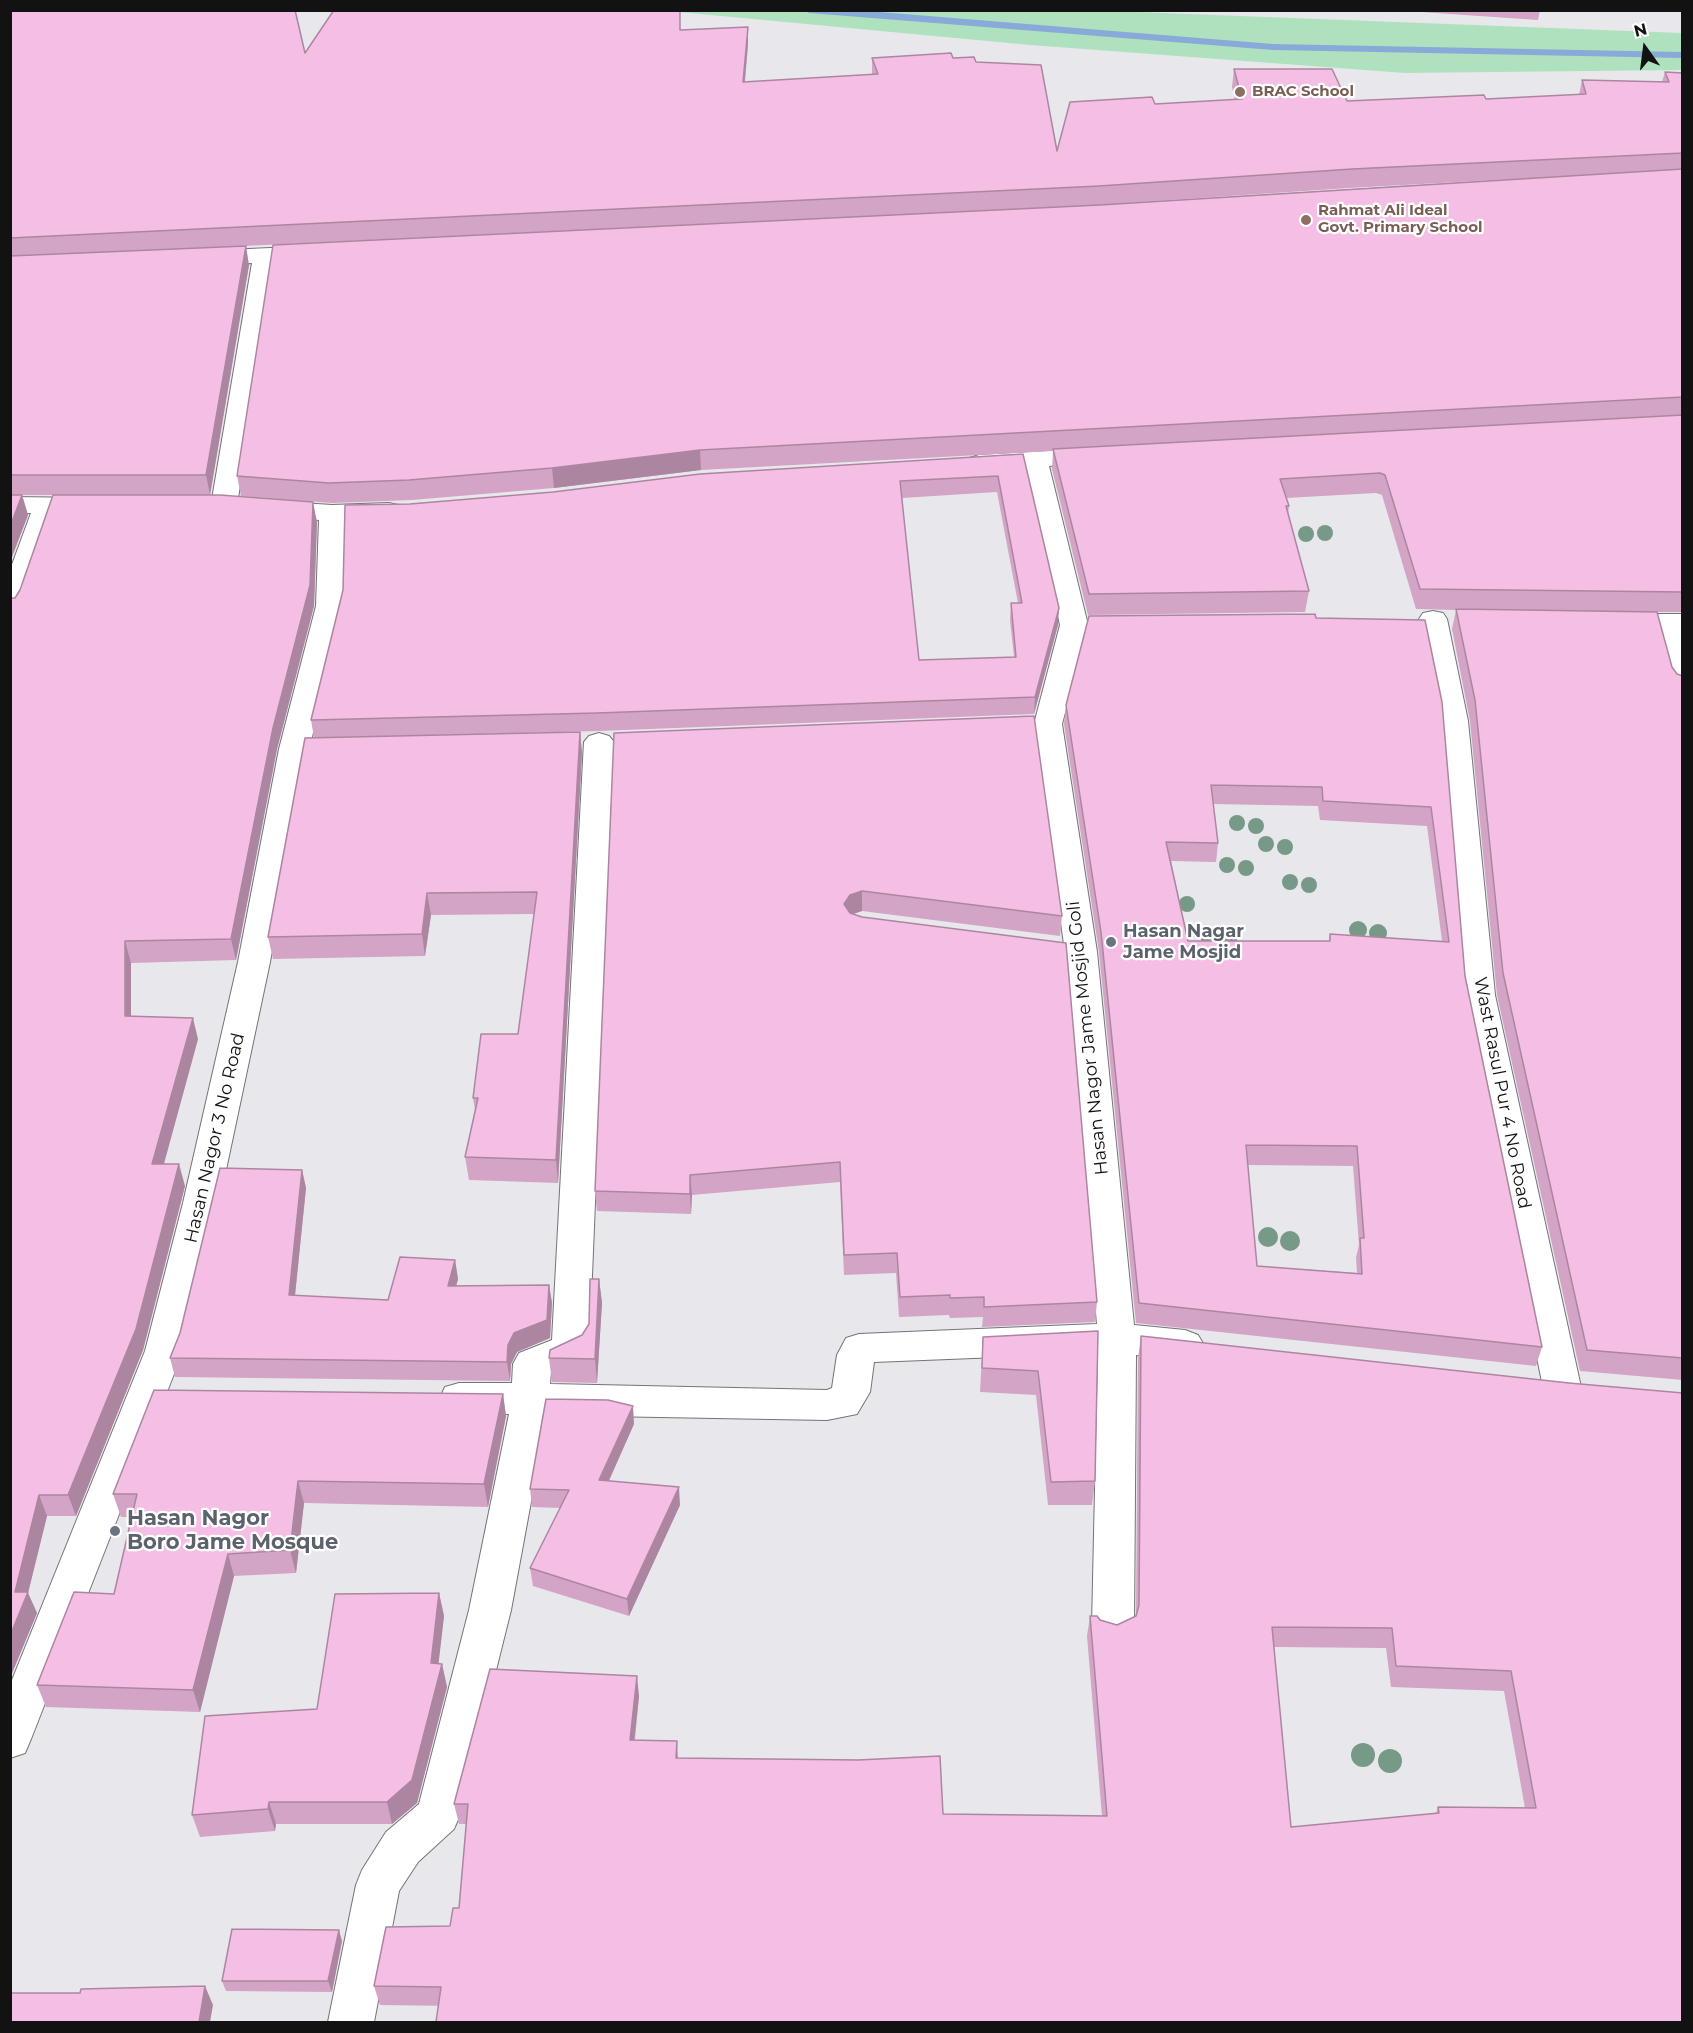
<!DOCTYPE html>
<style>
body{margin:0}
#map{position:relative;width:1693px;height:2033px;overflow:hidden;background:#e8e8ec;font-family:Montserrat,sans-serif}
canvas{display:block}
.frame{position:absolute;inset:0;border:12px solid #121213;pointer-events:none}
.north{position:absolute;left:1615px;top:18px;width:60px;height:60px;-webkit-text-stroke:4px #fff;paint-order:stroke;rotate:346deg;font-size:16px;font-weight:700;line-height:24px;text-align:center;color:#121213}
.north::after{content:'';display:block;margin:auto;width:21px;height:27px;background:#121213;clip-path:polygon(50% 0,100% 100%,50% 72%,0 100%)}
</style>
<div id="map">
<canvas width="1693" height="2033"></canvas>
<div class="frame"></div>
<div class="north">N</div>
</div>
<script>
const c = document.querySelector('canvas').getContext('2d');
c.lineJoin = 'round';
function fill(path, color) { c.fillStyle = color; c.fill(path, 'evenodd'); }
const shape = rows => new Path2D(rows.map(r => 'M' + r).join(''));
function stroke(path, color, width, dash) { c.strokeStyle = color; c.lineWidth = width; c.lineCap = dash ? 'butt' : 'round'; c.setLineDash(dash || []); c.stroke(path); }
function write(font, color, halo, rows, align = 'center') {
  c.font = font + ' Montserrat,sans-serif'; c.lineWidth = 4.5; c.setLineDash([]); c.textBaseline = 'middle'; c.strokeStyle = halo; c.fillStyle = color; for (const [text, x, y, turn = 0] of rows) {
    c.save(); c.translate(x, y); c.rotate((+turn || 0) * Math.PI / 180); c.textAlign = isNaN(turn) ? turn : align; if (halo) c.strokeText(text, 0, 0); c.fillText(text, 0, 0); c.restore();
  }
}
const green = shape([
 [1085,10,1682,33,1682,70,1405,73,1030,45,668,11]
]);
const stream = shape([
 [804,10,855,10,1273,44,1682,52,1682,58,1273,50,809,13,804,10]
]);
const street = shape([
 [315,246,323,248,326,253,323,258,274,262,237,505,233,511,224,513,215,511,211,505,252,263,204,265,196,263,193,258,196,253,204,251,315,246],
 [1098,448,1107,451,1111,456,1107,461,1049,466,1088,625,1062,724,1097,952,1134,1325,1185,1330,1198,1335,1204,1345,1198,1355,1185,1360,1136,1355,1134,1625,1128,1638,1113,1643,1098,1638,1092,1625,1098,1353,874,1362,870,1392,857,1414,827,1420,547,1415,511,1610,460,1815,454,1829,418,1862,399,1891,374,2022,328,2022,356,1885,362,1870,386,1832,419,1804,469,1610,509,1414,459,1413,445,1409,440,1398,445,1387,459,1383,512,1383,513,1364,519,1353,552,1340,584,742,589,736,599,733,609,736,614,742,589,1348,583,1358,551,1372,550,1384,827,1390,832,1388,837,1355,846,1338,859,1334,1097,1324,1065,952,1034,724,1060,625,1024,468,979,471,970,468,966,463,970,458,979,455,1098,448],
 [10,497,96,498,105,500,109,506,105,512,96,514,57,513,24,610,20,616,10,618,10,570,31,513,10,513,10,497],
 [270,501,332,505,389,503,398,505,402,511,398,517,389,519,345,520,344,606,309,749,270,962,219,1203,183,1351,31,1739,25,1753,10,1758,10,1685,145,1351,183,1203,238,962,279,749,316,606,319,520,261,515,257,509,261,503,270,501],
 [1433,611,1443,613,1447,619,1468,721,1495,995,1581,1387,1575,1398,1562,1402,1549,1398,1543,1387,1463,995,1440,721,1419,619,1423,613,1433,611],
 [1616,614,1682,614,1682,695,1672,693,1668,687,1653,630,1616,630,1606,628,1602,622,1606,616,1616,614]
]);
const trees = [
 [1325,533,8],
 [1306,534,8],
 [1237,823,8],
 [1256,826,8],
 [1266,844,8],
 [1285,847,8],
 [1227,865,8],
 [1246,868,8],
 [1290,882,8],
 [1309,885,8],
 [1187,904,8],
 [1358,930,9],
 [1378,933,9],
 [1209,936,9],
 [1228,939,9],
 [1268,1237,10],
 [1290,1241,10],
 [1363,1755,12],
 [1390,1761,12]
];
const wall = shape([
 [10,10,305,53,681,30,748,27,748,44,745,82,872,75,872,58,953,58,976,62,1057,151,1155,104,1235,100,1232,87,1234,69,1347,101,1486,99,1579,95,1582,80,1662,82,1665,72,1683,73,1683,612,1657,612,1672,667,1677,674,1683,676,1683,1380,1580,1371,1497,995,1470,721,1452,629,1456,610,1416,609,1382,495,1376,493,1286,498,1289,506,1288,514,1309,591,1305,612,1088,615,1052,469,1053,451,701,470,554,488,412,500,332,503,241,496,237,476,978,211,180,249,249,265,210,495,317,522,314,606,277,749,236,960,131,963,131,1017,198,1039,164,1164,185,1186,143,1350,76,1516,47,1516,28,1593,37,1613,10,1678,15,598,20,590,53,495,22,495,28,515,10,562],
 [1512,179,1110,204,1349,188],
 [1392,10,1540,10,1538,20],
 [1023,454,1058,625,1034,714,599,731,314,738,311,720,410,504],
 [997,492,1018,603,1011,603,1010,620,1014,657,919,660,902,498],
 [1316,618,1425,620,1465,976,1542,1347,1536,1366,1136,1323,1099,952,1064,724,1066,705],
 [1213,804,1318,806,1320,820,1427,826,1442,941,1330,934,1329,941,1188,941,1171,861,1216,862,1218,843],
 [1248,1165,1353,1166,1359,1245,1356,1257,1357,1273,1257,1266],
 [580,732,582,753,558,1183,469,1180,465,1157,475,1110,473,1098,518,1034,534,914,431,915,425,956,273,959,268,937],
 [614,733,1062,916,1060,936,862,911,853,914,1097,1302,1095,1322,982,1327,983,1317,950,1318,949,1315,899,1317,896,1273,844,1275,840,1182,692,1195,691,1214,597,1211,595,1191],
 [302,1170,306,1188,295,1296,388,1300,455,1260,458,1279,456,1286,549,1285,552,1303,550,1338,517,1352,511,1364,510,1381,175,1377,170,1358],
 [599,1279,602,1303,597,1383,552,1382,549,1358,582,1335,589,1324],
 [1098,1331,1095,1481,1092,1505,1048,1505,1036,1395,980,1392,983,1337],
 [1141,1336,1569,1383,1683,2022,380,2005,374,1986,450,1926,459,1908,466,1824,459,1824,454,1804,639,1696,635,1740,678,1758,943,1814,1102,1816,1087,1636,1090,1616,1117,1625,1136,1616,1136,1615,1138,1358],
 [1274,1647,1386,1648,1391,1687,1504,1691,1525,1808,1438,1807,1436,1813,1291,1827],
 [503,1394,506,1416,488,1507,304,1503,296,1573,234,1576,200,1712,46,1707,37,1685,114,1594,132,1517,121,1517,113,1494],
 [634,1424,609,1481,680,1505,629,1616,533,1586,530,1568,560,1508,532,1507,530,1489],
 [439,1593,444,1616,438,1664,442,1664,447,1687,417,1803,392,1824,276,1824,275,1831,200,1837,192,1815,317,1709],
 [342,1941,332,1992,226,1991,222,1981]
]);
const shadedWall = shape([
 [748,27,748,44,743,100,743,82],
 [246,246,249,265,210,495,206,475],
 [700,450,701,470,554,488,552,468],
 [22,495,28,515,10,562,10,527],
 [313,502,317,522,314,606,277,749,236,960,231,939],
 [1059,608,1058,625,1034,714,1035,697],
 [580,732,582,753,558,1183,556,1160],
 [862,891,862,911,850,915,844,904,850,895],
 [427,893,431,915,425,956,422,934],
 [125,941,131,963,131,1038,125,1016],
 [193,1018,198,1039,158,1185,152,1164],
 [179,1164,185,1186,143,1350,76,1516,68,1495],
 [302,1170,306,1188,293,1314,289,1295],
 [690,1175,692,1195,691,1214,690,1194],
 [455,1260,458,1279,451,1305,448,1286],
 [599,1279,602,1303,597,1383,595,1359],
 [549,1285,552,1303,550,1338,517,1352,511,1364,510,1381,507,1362,508,1345,514,1333],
 [503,1394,506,1416,488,1507,484,1484],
 [633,1406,634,1424,601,1498,599,1480],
 [298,1481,304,1503,296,1573,290,1550],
 [679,1487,680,1505,629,1616,627,1599],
 [39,1495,47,1516,28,1593,37,1613,10,1678,10,1636,15,1592],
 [228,1554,234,1576,200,1712,193,1690],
 [439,1593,444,1616,436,1686,431,1663],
 [442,1664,447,1687,417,1803,392,1824,387,1802],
 [637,1676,639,1696,632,1760,630,1740],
 [677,1741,678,1761,676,1758],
 [269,1802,276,1824,275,1831,268,1809],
 [339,1930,342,1941,332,1992,328,1981],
 [205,1986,213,2005,210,2022,199,2022]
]);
const building = shape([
 [10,10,295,10,305,53,334,10,680,10,680,30,748,27,743,82,878,74,872,58,951,53,953,58,974,57,976,62,1041,65,1057,151,1070,102,1152,97,1155,104,1242,99,1234,69,1332,69,1347,101,1484,95,1486,99,1586,94,1582,80,1669,82,1665,72,1683,73,1683,153,1352,169,1099,186,10,238,10,10],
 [1683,169,1683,397,700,450,552,468,409,480,329,483,237,476,273,245,1100,205,1683,169],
 [246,246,206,475,10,475,10,256,246,246],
 [1683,415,1683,592,1420,589,1385,475,1380,473,1280,479,1289,506,1286,506,1309,591,1089,594,1053,449,1683,415],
 [1023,454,1059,608,1035,697,597,713,311,720,343,590,345,505,410,504,553,492,700,474,1023,454],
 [998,476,1022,603,1011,603,1016,657,919,660,900,481,998,476],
 [10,495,22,495,10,527,10,495],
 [53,495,220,495,313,502,310,585,273,728,231,939,125,941,125,1016,193,1018,152,1164,179,1164,136,1329,68,1495,39,1495,15,1592,28,1592,10,1636,10,598,15,598,20,590,53,495],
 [1456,609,1657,612,1672,667,1677,674,1683,676,1683,1358,1587,1350,1503,973,1475,700,1456,609],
 [1315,614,1316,618,1425,620,1442,702,1465,976,1542,1347,1139,1303,1101,932,1066,705,1089,616,1315,614],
 [1211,785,1322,787,1323,801,1431,807,1449,942,1330,934,1330,941,1188,941,1166,842,1218,843,1211,785],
 [1246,1145,1357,1146,1364,1238,1360,1238,1362,1274,1257,1266,1246,1145],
 [1034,716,1062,916,862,891,850,895,844,904,850,913,862,917,1066,943,1097,1302,984,1307,984,1297,950,1298,950,1295,900,1297,897,1253,844,1255,840,1162,690,1175,690,1194,595,1191,614,733,1034,716],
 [580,732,556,1160,465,1157,478,1098,473,1098,481,1034,518,1034,537,892,427,893,422,934,268,937,305,738,580,732],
 [220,1168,302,1170,289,1295,388,1300,400,1257,455,1260,448,1286,549,1285,547,1320,514,1333,508,1345,507,1362,170,1358,180,1333,220,1168],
 [590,1279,599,1279,595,1359,549,1358,550,1350,582,1335,589,1324,590,1279],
 [1098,1331,1095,1481,1051,1482,1038,1371,982,1368,983,1337,1098,1331],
 [1141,1336,1569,1383,1683,1393,1683,2022,436,2022,441,1987,374,1986,386,1927,450,1926,453,1908,459,1908,468,1804,454,1804,490,1669,637,1676,630,1740,677,1741,676,1758,858,1760,940,1756,943,1814,1107,1816,1090,1616,1097,1616,1100,1620,1117,1625,1136,1616,1139,1605,1141,1336],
 [1272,1627,1392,1628,1396,1666,1511,1671,1536,1808,1438,1807,1439,1813,1291,1827,1272,1627],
 [154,1390,503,1394,484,1484,298,1481,290,1550,228,1554,193,1690,37,1685,74,1592,114,1594,137,1494,113,1494,154,1390],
 [546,1399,608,1400,633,1406,599,1480,679,1487,627,1599,530,1568,569,1490,530,1489,546,1399],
 [439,1593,431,1663,442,1664,412,1780,387,1802,269,1802,268,1809,192,1815,205,1716,317,1709,335,1594,439,1593],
 [232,1929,339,1930,328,1981,222,1981,232,1929],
 [205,1986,199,2022,10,2022,10,1993,80,1993,81,1989,205,1986]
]);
const markers = [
 [1240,92,6,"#8d6e63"],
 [1306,220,6,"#8d6e63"],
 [1111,942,6,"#6b7280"],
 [115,1531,6,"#6b7280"]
];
const farEducationnames = [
 ["BRAC School",1252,92],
 ["Rahmat Ali Ideal",1318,211],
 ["Govt. Primary School",1318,228]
];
const worshipNames = [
 ["Hasan Nagar",1123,932],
 ["Jame Mosjid",1123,953]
];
const streetNames = [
 ["Hasan Nagor Jame Mosjid Goli",1088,1038,-96],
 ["Wast Rasul Pur 4 No Road",1502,1093,79],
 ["Hasan Nagor 3 No Road",215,1138,-77]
];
const nearWorshipnames = [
 ["Hasan Nagor",127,1519],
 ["Boro Jame Mosque",127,1543]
];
fill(green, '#aee2be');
fill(stream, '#89aad9');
stroke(street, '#747477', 2);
fill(street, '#fff');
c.fillStyle = '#779987';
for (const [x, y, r] of trees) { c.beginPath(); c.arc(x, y, r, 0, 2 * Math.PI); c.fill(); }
fill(wall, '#d3a4c5');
fill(shadedWall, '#ac86a0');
fill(building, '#f5bfe5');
stroke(building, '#ac86a0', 1.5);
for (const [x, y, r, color] of markers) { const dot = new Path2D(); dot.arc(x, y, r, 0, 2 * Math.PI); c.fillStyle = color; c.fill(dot); stroke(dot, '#fff', 2); }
write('bold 15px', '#785e54', '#fff', farEducationnames, 'left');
write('bold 18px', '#5b616d', '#fff', worshipNames, 'left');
write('18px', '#121213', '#fff', streetNames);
write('bold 21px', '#5b616d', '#fff', nearWorshipnames, 'left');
</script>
